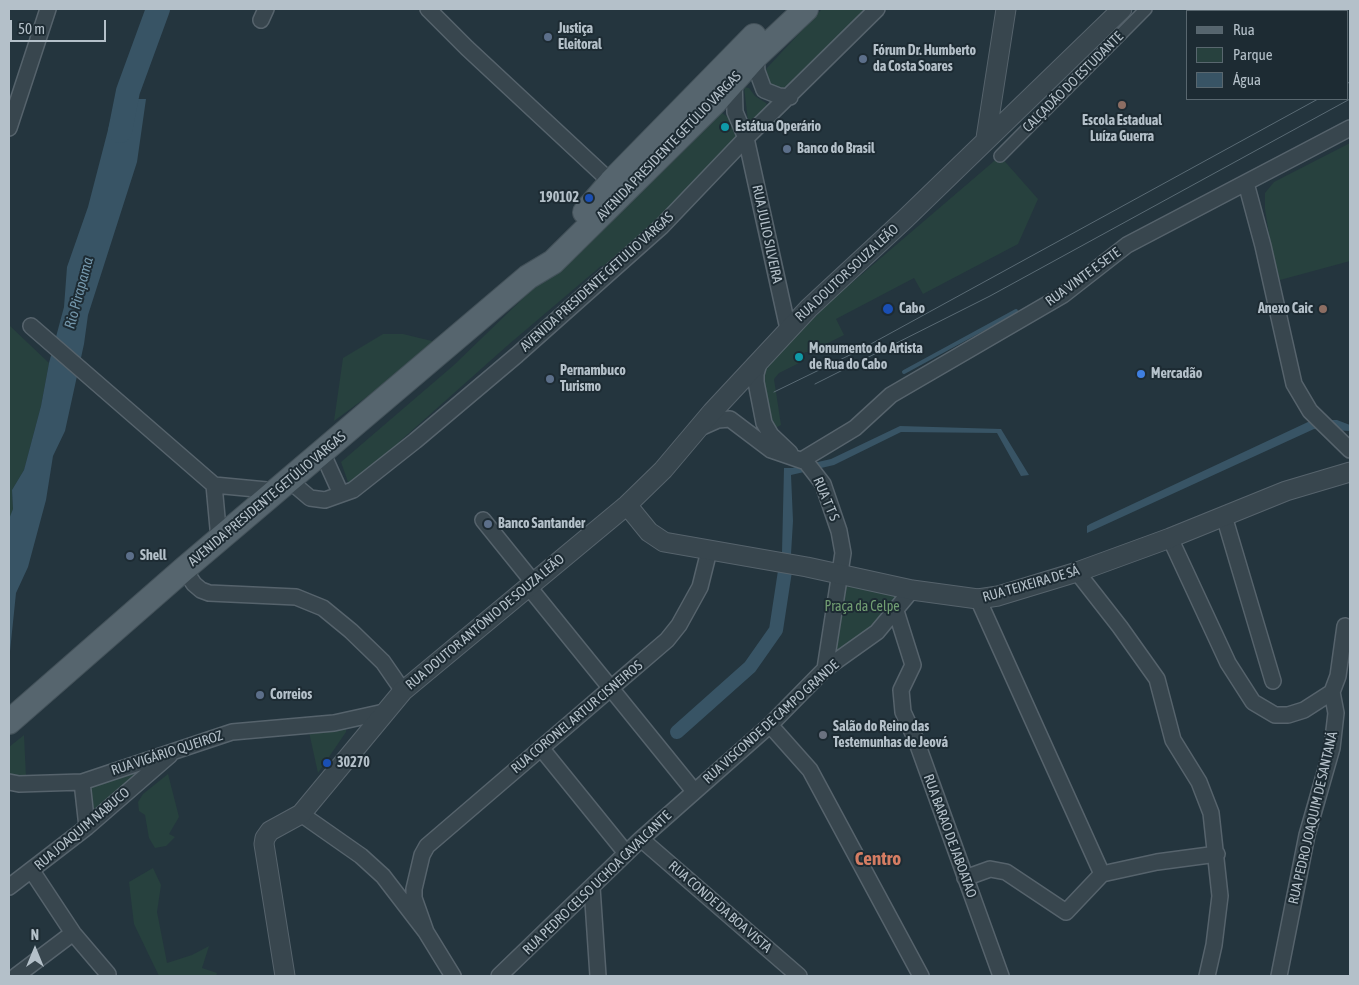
<!DOCTYPE html>
<meta charset="utf-8">
<style>
body{margin:0}
#map{position:relative;width:1359px;height:985px;overflow:hidden;background:#24353e;font-family:"Asap Condensed",sans-serif}
canvas{display:block}
.frame{position:absolute;inset:0;border:10px solid #b4c0c9;pointer-events:none}
.legend{position:absolute;left:1186px;top:10px;width:162px;height:90px;box-sizing:border-box;background:#1d2b33;border:1px solid #59676f;margin:0;padding:6px 9px;list-style:none;font-size:15px;color:#b4c0c9}
.legend li{display:flex;align-items:center;gap:10px;height:25px}
.legend b{width:25px;border:1px solid #59676f}
.north{position:absolute;left:10px;top:925px;width:50px;height:50px;-webkit-text-stroke:4px #1d2b33;paint-order:stroke;rotate:0deg;font-size:14px;font-weight:700;line-height:20px;text-align:center;color:#b4c0c9}
.north::after{content:'';display:block;margin:auto;width:18px;height:22px;background:#b4c0c9;clip-path:polygon(50% 0,100% 100%,50% 72%,0 100%)}
.scale{position:absolute;left:10px;top:20px;width:96px;height:22px;box-sizing:border-box;border:2px solid #b4c0c9;border-top:0;padding-left:6px;font-size:15px;line-height:18px;white-space:nowrap;color:#b4c0c9;-webkit-text-stroke:4px #1d2b33;paint-order:stroke}
</style>
<div id="map">
<canvas width="1359" height="985"></canvas>
<div class="frame"></div>
<ul class="legend">
<li><b style="height:6px;background:#56656e"></b>Rua</li>
<li><b style="height:14px;background:#27413e"></b>Parque</li>
<li><b style="height:14px;background:#385465"></b>Água</li>
</ul>
<div class="north">N</div>
<div class="scale">50 m</div>
</div>
<script>
const c = document.querySelector('canvas').getContext('2d');
c.lineJoin = 'round';
function fill(path, color) { c.fillStyle = color; c.fill(path, 'evenodd'); }
const shape = rows => new Path2D(rows.map(r => 'M' + r).join(''));
function stroke(path, color, width, dash) { c.strokeStyle = color; c.lineWidth = width; c.lineCap = dash ? 'butt' : 'round'; c.setLineDash(dash || []); c.stroke(path); }
function write(font, color, halo, rows, align = 'center') {
  c.font = font + ' "Asap Condensed",sans-serif'; c.lineWidth = 4; c.setLineDash([]); c.textBaseline = 'middle'; c.strokeStyle = halo; c.fillStyle = color; for (const [text, x, y, turn = 0] of rows) {
    c.save(); c.translate(x, y); c.rotate((+turn || 0) * Math.PI / 180); c.textAlign = isNaN(turn) ? turn : align; if (halo) c.strokeText(text, 0, 0); c.fillText(text, 0, 0); c.restore();
  }
}
const green = shape([
 [822,9,866,9,790,91,777,92,770,85,766,69],
 [744,87,749,88,755,96,766,103,768,107,753,123,748,121],
 [718,110,729,118,741,137,715,158,617,265,601,266,508,345,399,442,397,463,372,485,361,487,348,482,341,462,454,365],
 [1350,143,1350,261,1280,280,1271,247,1265,209,1265,193,1274,182],
 [1000,156,1038,199,1018,244,923,294,914,278,836,319,844,335,810,352,806,352,802,354,805,360,779,373,774,379,781,425,773,429,763,388,763,376,769,363,833,299],
 [9,325,49,363,41,406,24,470,12,490,13,509,9,521],
 [383,334,403,334,440,343,334,421,343,358],
 [839,573,912,590,825,669],
 [346,727,346,732,318,773,309,732],
 [24,735,26,777,9,774,9,747],
 [177,749,87,827,82,782],
 [168,774,179,817,169,834,175,837,166,846,155,848,149,838,145,815,139,811,138,802,143,794],
 [153,868,161,885,157,912,167,963,192,955,209,946,202,968,217,973,216,976,159,976,134,924,129,882]
]);
const water = shape([
 [116,99,146,99,137,162,88,315,84,344,65,431,53,456,46,500,28,567,16,593,9,661,9,519,13,509,12,490,24,470,41,406,49,363,64,307,67,267,88,207],
 [1328,420,1337,420,1350,425,1350,431,1314,429,1087,533,1087,526,1090,524,1308,422],
 [900,426,1001,429,1029,475,1021,476,997,433,901,432,834,465,791,475,793,521,791,554,782,553,784,468,792,468,831,459]
]);
const stream = shape([
 [904,372,1016,311]
]);
const canal = shape([
 [677,732,750,667,776,630,785,571]
]);
const river = shape([
 [120,131,128,91,158,9]
]);
const pedestrian = shape([
 [1000,156,1146,9]
]);
const minor = shape([
 [428,9,467,48,611,182],
 [261,20,266,9],
 [756,56,757,71,764,90,779,96,790,97],
 [734,78,735,112,746,138,788,329],
 [9,128,48,9],
 [1246,183,1263,246,1294,384,1310,411,1350,450],
 [31,326,214,485,219,539],
 [760,360,756,374,756,382,764,423,771,435,790,453],
 [700,428,718,420,730,419,771,450,806,462,823,484,839,531,843,553,825,669],
 [322,452,341,494],
 [802,460,855,428,891,395,1063,295,1127,245,1350,128],
 [290,481,310,498,325,500,353,490,415,441,517,355,661,227,746,138,877,9],
 [214,485,277,491],
 [1224,516,1273,681],
 [483,520,533,582],
 [1170,538,1228,663,1253,702,1275,715,1288,715,1304,710,1332,692],
 [184,569,194,584,201,590,209,593,296,597,323,608,351,631,383,662,403,691],
 [1077,572,1120,627,1157,679,1173,740,1199,782,1211,813,1220,896,1214,945,1207,976],
 [528,586,694,791],
 [978,599,1102,874],
 [896,611,913,665,901,690,903,712,916,740,1001,976],
 [770,725,810,770,921,976],
 [541,748,626,853],
 [9,782,19,784,82,782,232,732,334,723,384,712],
 [82,782,87,827],
 [301,814,361,856,383,876,426,932,453,976],
 [641,839,799,976],
 [32,871,73,933,108,974],
 [965,878,990,869,1006,872,1066,912,1102,874,1157,862,1217,854],
 [9,887,87,827,170,755],
 [592,887,598,976],
 [426,932,414,898,414,889,422,855,427,846,667,640,679,625,700,587,709,551],
 [16,976,73,933],
 [499,976,641,839,770,725,825,669,877,632,912,590],
 [1279,976,1307,835,1332,748,1336,713,1332,692,1338,676,1345,626]
]);
const tertiary = shape([
 [986,138,1006,9],
 [627,505,649,532,664,542,807,567,912,590,978,599,998,596,1077,572,1170,538,1286,491,1350,472],
 [285,976,264,844,265,838,270,831,301,814,403,691,627,505,663,470,712,412,809,308,905,219,1122,9]
]);
const primary = shape([
 [585,212,611,182,754,36],
 [9,722,184,569,528,277,553,262,714,103,756,56,806,9]
]);
const tram = shape([
 [1348,83,1350,82],
 [815,384,990,296,1350,99],
 [774,392,858,351,1318,99]
]);
const markers = [
 [548,37,5,"#5c6f8a"],
 [863,59,5,"#5c6f8a"],
 [1122,105,5,"#8d6e63"],
 [725,127,5,"#0f9aa8"],
 [787,149,5,"#5c6f8a"],
 [589,198,5,"#1a4fb4"],
 [888,309,6,"#1a4fb4"],
 [1323,309,5,"#8d6e63"],
 [799,357,5,"#0f9aa8"],
 [1141,374,5,"#3f7fe0"],
 [550,379,5,"#5c6f8a"],
 [488,524,5,"#5c6f8a"],
 [130,556,5,"#5c6f8a"],
 [260,695,5,"#5c6f8a"],
 [823,735,5,"#6b7280"],
 [327,763,5,"#1a4fb4"]
];
const poiNames = [
 ["Justiça",558,29],
 ["Eleitoral",558,45],
 ["Fórum Dr. Humberto",873,51],
 ["da Costa Soares",873,67],
 ["Escola Estadual",1122,121,"center"],
 ["Luíza Guerra",1122,137,"center"],
 ["Estátua Operário",735,127],
 ["Banco do Brasil",797,149],
 ["190102",579,198,"right"],
 ["Cabo",899,309],
 ["Anexo Caic",1313,309,"right"],
 ["Monumento do Artista",809,349],
 ["de Rua do Cabo",809,365],
 ["Pernambuco",560,371],
 ["Turismo",560,387],
 ["Mercadão",1151,374],
 ["Banco Santander",498,524],
 ["Shell",140,556],
 ["Correios",270,695],
 ["Salão do Reino das",833,727],
 ["Testemunhas de Jeová",833,743],
 ["30270",337,763]
];
const streetNames = [
 ["CALÇADÃO DO ESTUDANTE",1073,82,-45],
 ["AVENIDA PRESIDENTE GETÚLIO VARGAS",669,146,-46],
 ["RUA JULIO SILVEIRA",767,234,78],
 ["RUA DOUTOR SOUZA LEÃO",847,273,-43],
 ["RUA VINTE E SETE",1083,277,-36],
 ["AVENIDA PRESIDENTE GETULIO VARGAS",597,282,-42],
 ["AVENIDA PRESIDENTE GETÚLIO VARGAS",267,499,-40],
 ["RUA T T S",826,499,67],
 ["RUA TEIXEIRA DE SÁ",1031,584,-16],
 ["RUA DOUTOR ANTÔNIO DE SOUZA LEÃO",485,622,-40],
 ["RUA CORONEL ARTUR CISNEIROS",577,717,-40],
 ["RUA VISCONDE DE CAMPO GRANDE",771,722,-42],
 ["RUA VIGÁRIO QUEIROZ",167,753,-18],
 ["RUA PEDRO JOAQUIM DE SANTANÁ",1313,818,-77],
 ["RUA JOAQUIM NABUCO",82,829,-40],
 ["RUA BARAO DE JABOATAO",950,836,70],
 ["RUA PEDRO CELSO UCHOA CAVALCANTE",597,883,-44],
 ["RUA CONDE DA BOA VISTA",720,907,41]
];
const parkNames = [
 ["Praça da Celpe",862,607]
];
const waterNames = [
 ["Rio Pirapama",79,293,-75]
];
const districtNames = [
 ["Centro",878,859]
];
fill(green, '#27413e');
fill(water, '#385465');
stroke(stream, '#385465', 4);
stroke(canal, '#385465', 14);
stroke(river, '#385465', 24);
stroke(pedestrian, '#56636c', 14);
stroke(minor, '#56636c', 18);
stroke(tertiary, '#56636c', 21);
stroke(primary, '#44525a', 26);
stroke(pedestrian, '#38464e', 11);
stroke(minor, '#38464e', 15);
stroke(tertiary, '#38464e', 19);
stroke(primary, '#56656e', 24);
stroke(tram, '#5a6b75', 1);
for (const [x, y, r, color] of markers) { const dot = new Path2D(); dot.arc(x, y, r, 0, 2 * Math.PI); c.fillStyle = color; c.fill(dot); stroke(dot, '#1d2b33', 2); }
write('bold 14px', '#b4c0c9', '#1d2b33', poiNames, 'left');
write('14px', '#b4c0c9', '#1d2b33', streetNames);
write('14px', '#729f73', '#1d2b33', parkNames);
write('italic 15px', '#7497ac', '#1d2b33', waterNames);
write('bold 19px', '#d57d63', '#1d2b33', districtNames);
</script>
